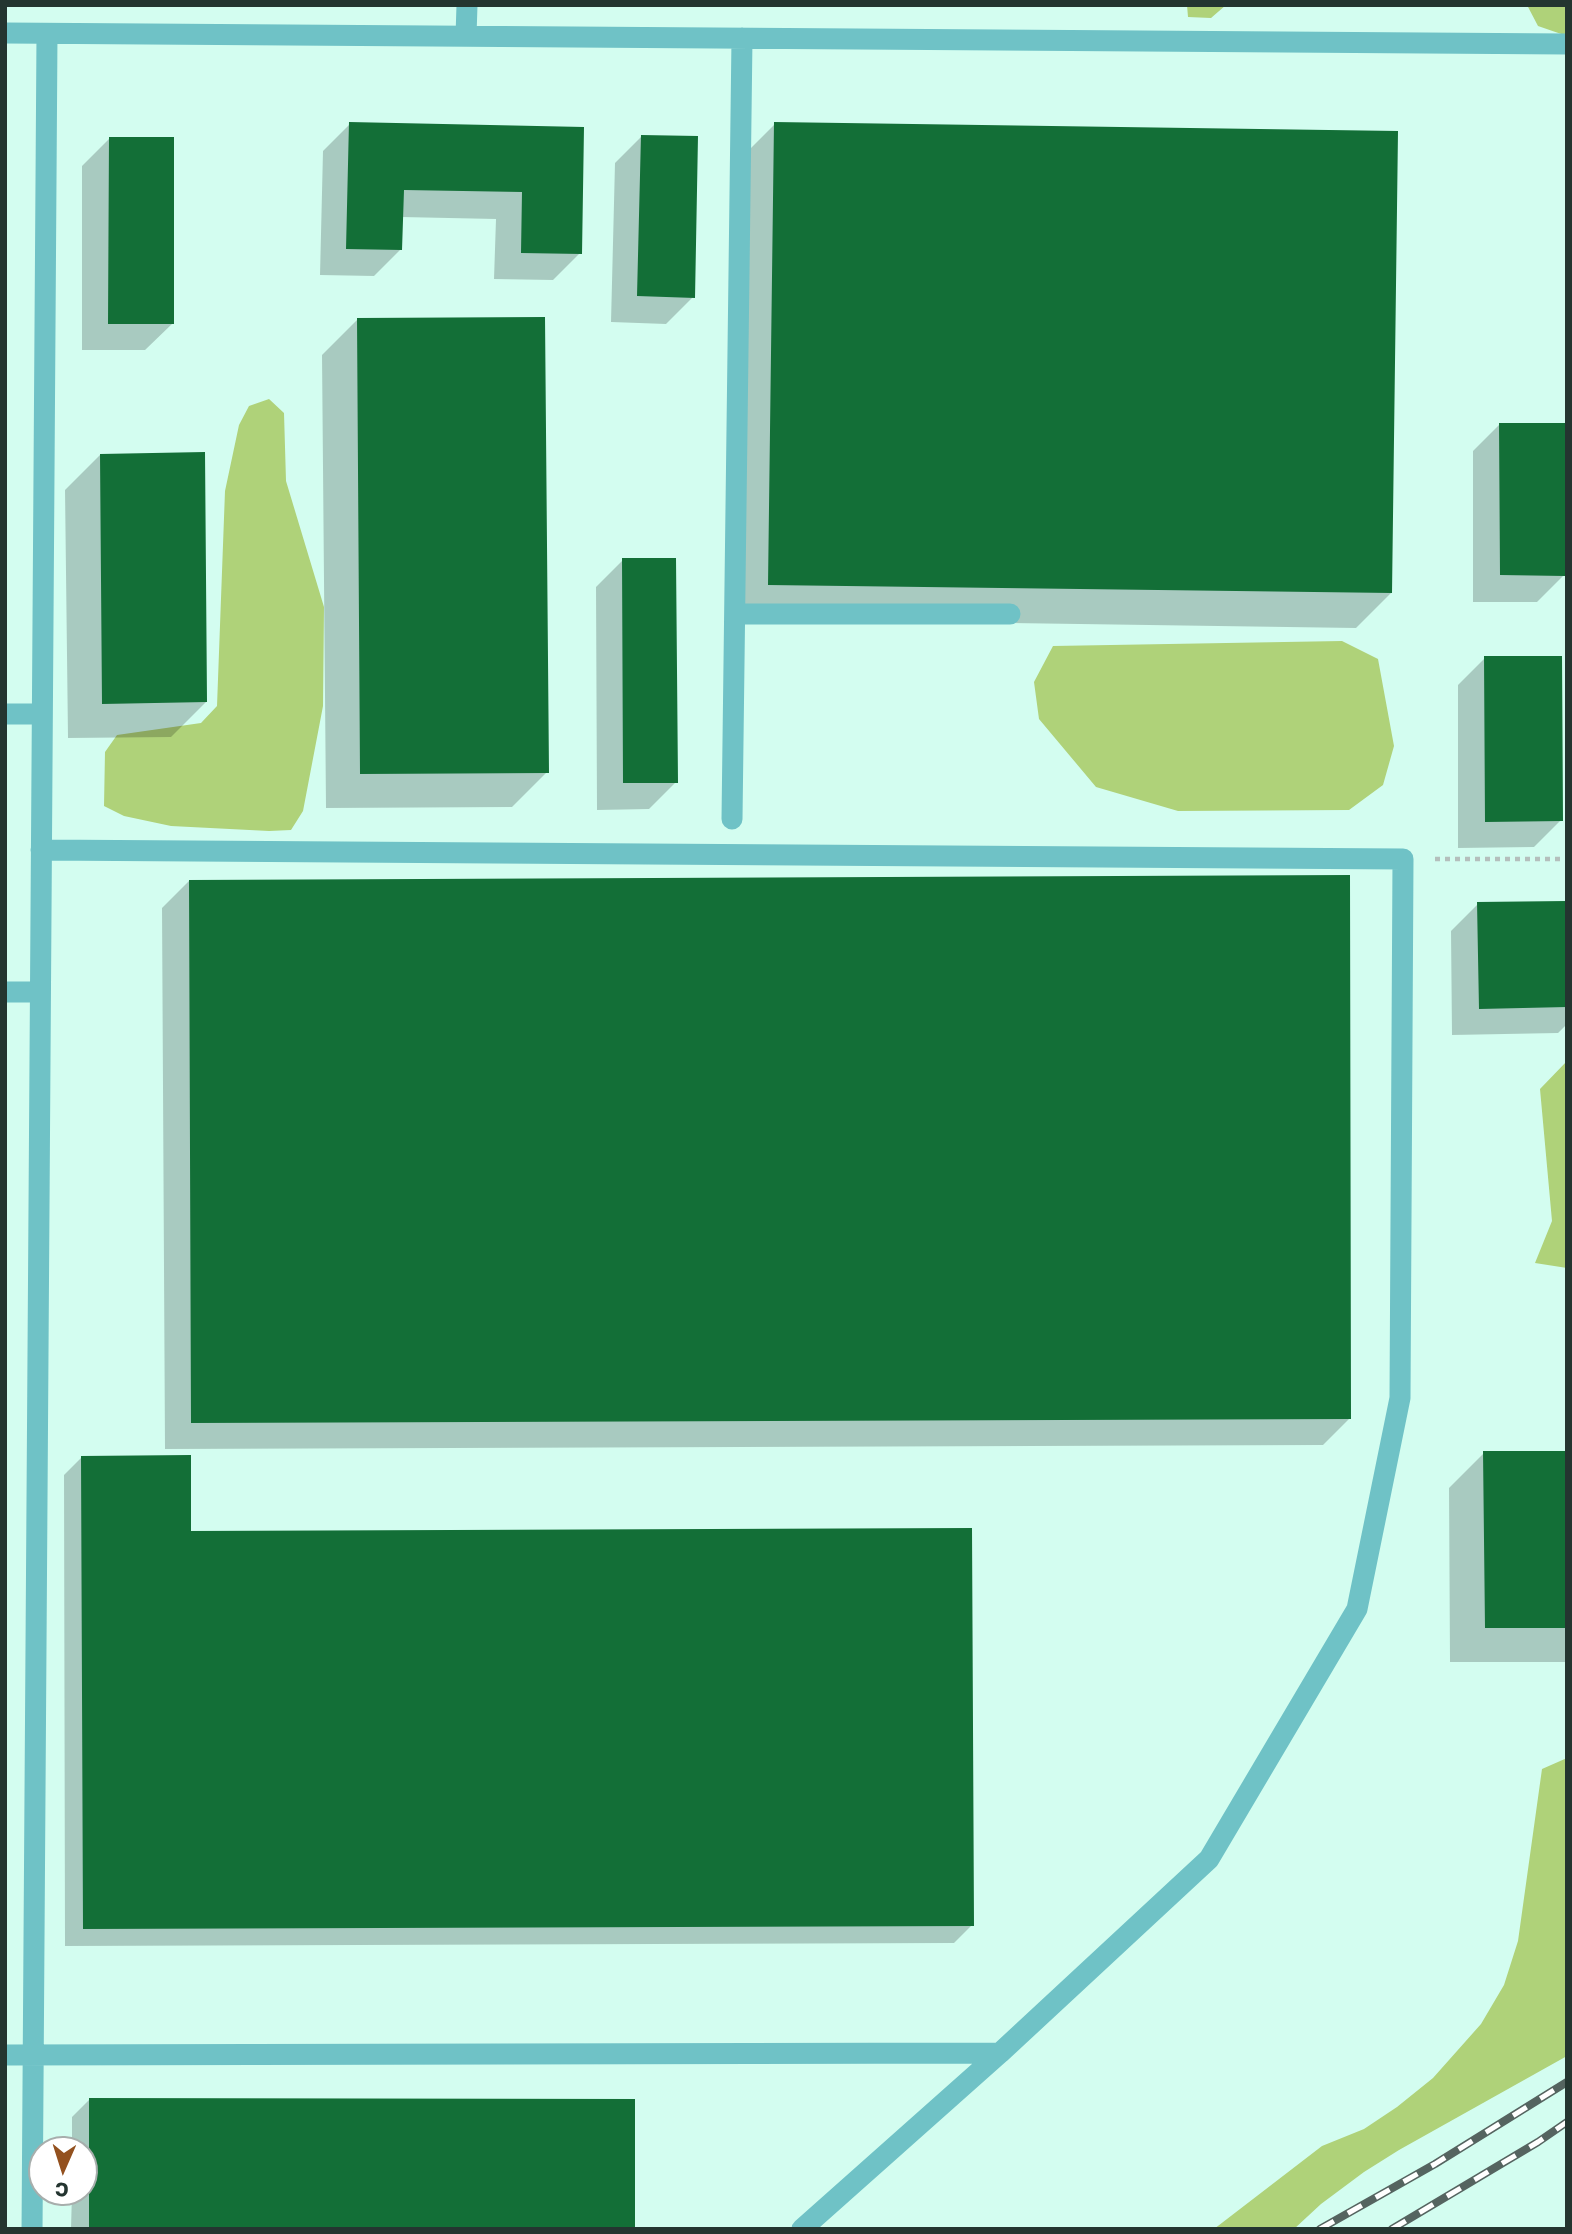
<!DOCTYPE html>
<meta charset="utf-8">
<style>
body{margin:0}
#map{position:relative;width:1572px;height:2234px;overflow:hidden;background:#f5fdfb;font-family:"Golos Text",sans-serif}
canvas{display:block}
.frame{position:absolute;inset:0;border:7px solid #243530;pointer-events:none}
.north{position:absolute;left:28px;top:2136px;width:70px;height:70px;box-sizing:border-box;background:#fff;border:2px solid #a7aeac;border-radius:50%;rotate:183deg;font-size:19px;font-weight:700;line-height:28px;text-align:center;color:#243530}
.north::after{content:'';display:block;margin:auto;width:24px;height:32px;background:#93511f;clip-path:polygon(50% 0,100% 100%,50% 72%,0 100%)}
</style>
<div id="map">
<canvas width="1572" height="2234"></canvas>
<div class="frame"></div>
<div class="north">С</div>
</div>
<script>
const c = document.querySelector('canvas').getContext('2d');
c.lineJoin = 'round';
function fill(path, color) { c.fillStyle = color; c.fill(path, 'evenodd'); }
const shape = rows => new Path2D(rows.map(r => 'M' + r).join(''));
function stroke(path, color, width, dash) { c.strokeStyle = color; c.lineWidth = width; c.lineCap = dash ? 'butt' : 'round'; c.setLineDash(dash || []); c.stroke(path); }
const built = shape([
 [5,5,1567,5,1567,2229,5,2229],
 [42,2150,84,2150,84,2192,42,2192]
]);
const forest = shape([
 [1187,5,1226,5,1211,18,1188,17],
 [1527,5,1567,5,1567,36,1538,26],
 [269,399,284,413,286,481,324,607,323,706,303,811,291,830,269,831,171,826,124,816,104,806,105,752,117,735,201,723,217,706,225,491,239,425,249,406],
 [1342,641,1378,659,1394,746,1383,785,1349,810,1178,811,1096,787,1039,719,1034,682,1053,646],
 [1567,1061,1567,1268,1535,1263,1552,1221,1540,1089],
 [1567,1758,1567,2056,1399,2150,1364,2172,1321,2204,1294,2229,1214,2229,1322,2146,1364,2129,1397,2107,1433,2078,1481,2024,1504,1985,1518,1941,1542,1769]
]);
const shadow = shape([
 [350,124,583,129,580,253,553,280,494,279,496,219,401,217,401,249,374,276,320,275,323,151],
 [775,124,1391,593,1356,628,733,619,740,159],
 [642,136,693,297,666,324,611,322,615,163],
 [109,139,172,324,145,350,82,350,82,166],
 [357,320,547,772,512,807,326,808,322,355],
 [1500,424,1564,575,1537,602,1473,602,1473,451],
 [100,455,206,702,171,737,68,738,65,490],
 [623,560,676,782,649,809,597,810,596,587],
 [1485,658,1561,820,1534,847,1458,848,1458,685],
 [189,881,1350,1418,1323,1445,165,1449,162,908],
 [1567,902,1567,1024,1558,1033,1452,1035,1451,931,1478,904],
 [1567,1452,1567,1662,1450,1662,1449,1488,1484,1453],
 [82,1457,190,1532,972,1925,954,1943,65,1946,64,1475],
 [90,2099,633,2229,71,2229,72,2192,84,2192,84,2150,72,2150,72,2117]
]);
const building = shape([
 [349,122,584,127,582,254,521,253,522,192,404,190,402,250,346,249],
 [774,122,1398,131,1392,593,768,585],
 [641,135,698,136,695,298,637,296],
 [109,137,174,137,174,324,108,324],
 [545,317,549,773,360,774,357,318],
 [1499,423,1565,423,1565,576,1500,575],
 [205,452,207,702,102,704,100,454],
 [622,558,676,558,678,783,623,783],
 [1484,656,1562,656,1563,821,1485,822],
 [1350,875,1351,1419,191,1423,189,880],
 [1567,901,1567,1007,1479,1009,1477,902],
 [1483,1451,1567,1451,1567,1628,1485,1628],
 [191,1455,191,1531,972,1528,974,1926,83,1929,81,1456],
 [89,2098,635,2099,635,2229,89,2229]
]);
const path = shape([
 [1435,859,1567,859]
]);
const lane = shape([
 [5,33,1567,44],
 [466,36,467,5],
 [735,614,1010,614],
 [5,714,42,714],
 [732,819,742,38],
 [5,992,40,992],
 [5,2055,1000,2053,1209,1859,1357,1609,1400,1398,1403,859,41,850],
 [32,2229,47,34],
 [802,2229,1000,2053]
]);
const rail = shape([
 [1320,2229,1435,2164,1567,2082],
 [1392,2229,1538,2142,1567,2122]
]);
fill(built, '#d3fdf0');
fill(forest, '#afd279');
fill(shadow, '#0003');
fill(building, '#136f37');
stroke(path, '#b4bfbc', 4.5, [5, 5]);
stroke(lane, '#6fc2c6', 21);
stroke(rail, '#556460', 8);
stroke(rail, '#fff', 5, [16]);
</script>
